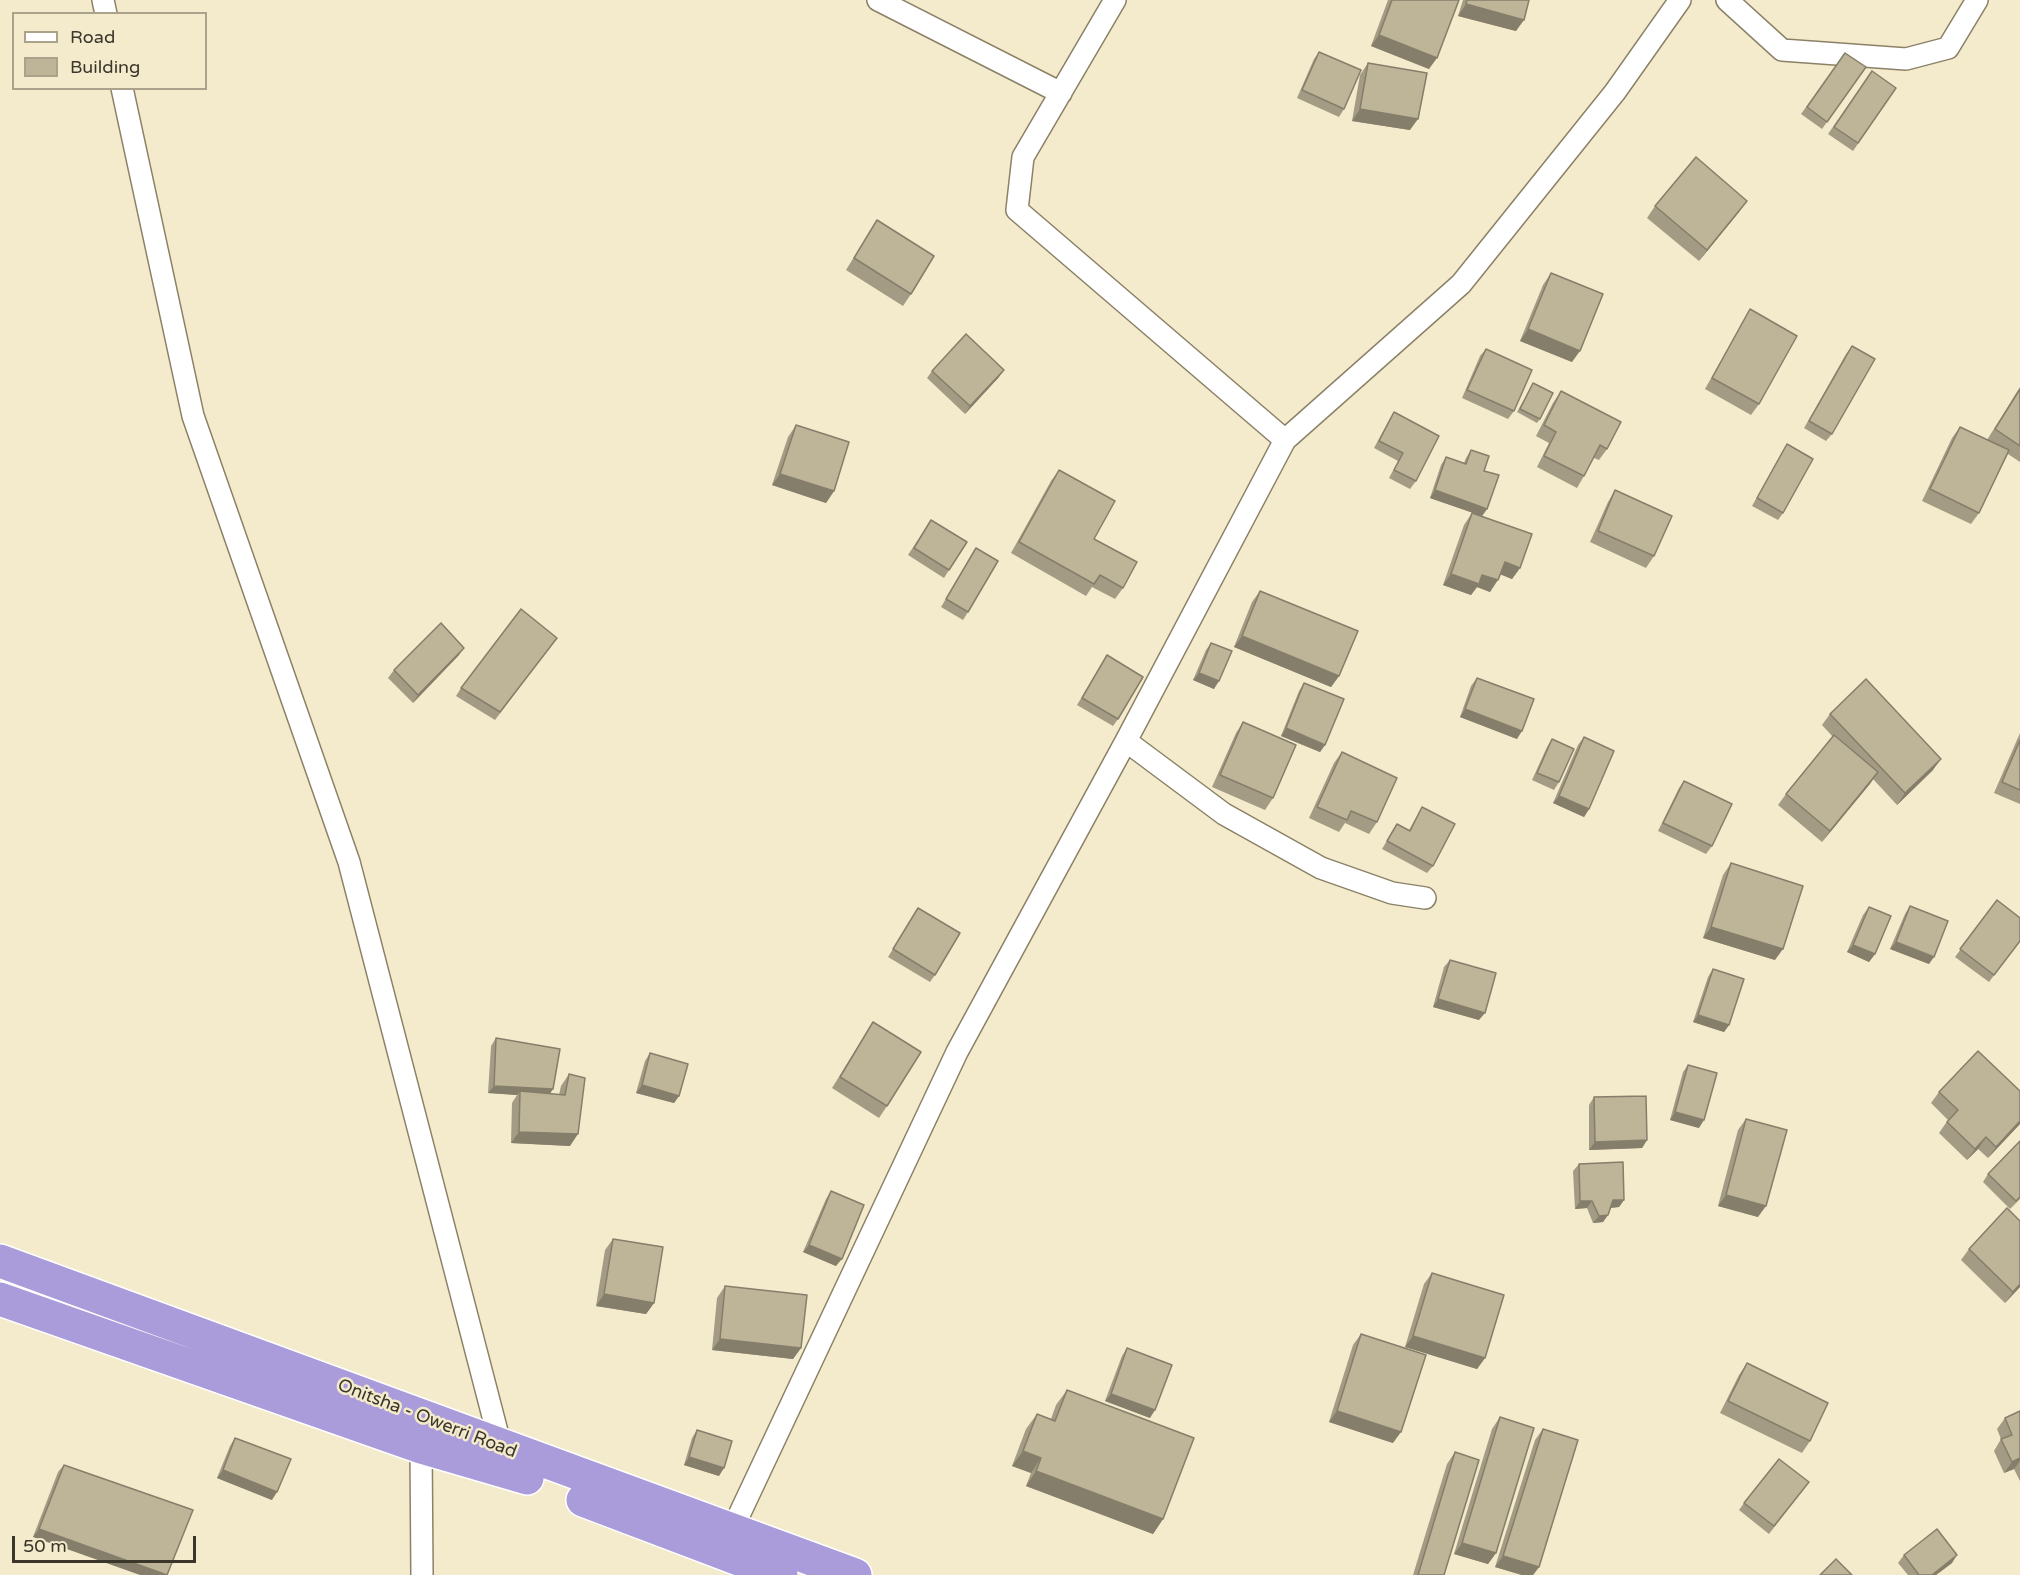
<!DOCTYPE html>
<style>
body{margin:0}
#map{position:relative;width:2020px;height:1575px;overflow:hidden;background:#f4eacc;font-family:"Varela Round",sans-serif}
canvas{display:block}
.legend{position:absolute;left:12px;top:12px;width:195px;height:78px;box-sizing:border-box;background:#f4eacc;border:2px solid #aaa28b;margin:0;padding:8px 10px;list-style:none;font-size:18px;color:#3a362a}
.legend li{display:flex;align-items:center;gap:12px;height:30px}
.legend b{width:30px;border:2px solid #aaa28b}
.scale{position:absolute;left:12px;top:1536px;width:184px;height:27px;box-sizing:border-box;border:3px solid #3a362a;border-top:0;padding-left:8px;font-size:18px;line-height:21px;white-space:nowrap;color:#3a362a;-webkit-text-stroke:4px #f4eacc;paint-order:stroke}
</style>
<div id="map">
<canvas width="2020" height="1575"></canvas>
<ul class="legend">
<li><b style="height:8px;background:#fff"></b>Road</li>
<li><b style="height:16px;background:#beb498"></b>Building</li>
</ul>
<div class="scale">50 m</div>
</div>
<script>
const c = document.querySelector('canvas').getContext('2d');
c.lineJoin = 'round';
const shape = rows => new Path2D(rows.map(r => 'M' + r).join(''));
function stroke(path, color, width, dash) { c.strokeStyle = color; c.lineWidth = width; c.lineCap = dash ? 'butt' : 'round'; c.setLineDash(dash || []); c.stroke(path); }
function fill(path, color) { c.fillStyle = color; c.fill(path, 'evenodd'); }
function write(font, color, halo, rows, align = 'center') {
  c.font = font + ' "Varela Round",sans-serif'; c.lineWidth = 5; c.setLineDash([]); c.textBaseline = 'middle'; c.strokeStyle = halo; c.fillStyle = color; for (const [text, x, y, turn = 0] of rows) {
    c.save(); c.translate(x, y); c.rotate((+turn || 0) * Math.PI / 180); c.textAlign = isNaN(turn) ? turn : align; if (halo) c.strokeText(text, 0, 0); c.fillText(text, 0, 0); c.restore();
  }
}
const minor = shape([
 [103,0,106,14],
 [878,0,1061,93],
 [1115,0,1023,157,1017,210,1285,440],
 [1727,0,1782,50,1906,59,1948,48,1977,0],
 [122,88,193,416,349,862,501,1447],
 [1126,741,1224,814,1321,868,1392,893,1425,898],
 [421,1447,422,1575],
 [732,1530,957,1052,1126,741,1285,440,1461,284,1615,92,1680,0]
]);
const trunk = shape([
 [0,1261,855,1575],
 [0,1299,421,1447,527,1478],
 [583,1500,781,1575]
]);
const wall = shape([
 [1388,0,1459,0,1429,69,1371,46],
 [1463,0,1529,0,1516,31,1458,16],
 [1319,52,1344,109,1339,117,1297,98,1314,59],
 [1845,53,1866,67,1822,129,1801,114],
 [1368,63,1410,130,1352,121,1360,75],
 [1872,71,1896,88,1853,151,1828,134],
 [1655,206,1739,212,1699,261,1647,218],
 [877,220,911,294,903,306,846,270],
 [1551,273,1572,362,1520,341,1543,285],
 [1750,309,1759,404,1751,415,1705,389,1743,321],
 [1852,346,1832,434,1826,441,1804,428,1846,354],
 [1486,349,1514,411,1508,419,1462,398,1480,356],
 [932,371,999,377,965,414,927,378],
 [1533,383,1540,419,1537,423,1517,412],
 [2020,387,2020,462,2008,454,1979,513,1971,524,1922,501,1952,438,1960,427,1987,440],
 [1561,391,1607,449,1599,460,1594,458,1584,476,1577,488,1537,467,1549,443,1536,436,1553,403],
 [1394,412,1416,481,1410,489,1389,478,1398,461,1374,448,1389,420],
 [796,425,834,491,826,503,772,485,788,437],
 [1787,444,1783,513,1778,520,1752,506,1782,452],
 [1471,450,1484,471,1487,509,1482,516,1430,498,1441,465,1446,457,1464,463,1466,458],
 [1059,470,1094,539,1123,588,1115,599,1092,587,1086,596,1011,553,1051,481],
 [1615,490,1654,556,1646,568,1590,542,1608,502],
 [1472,513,1520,568,1512,579,1500,574,1490,592,1477,587,1471,595,1443,585,1464,525],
 [931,520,949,570,944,578,908,555],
 [976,548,968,612,963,620,941,607],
 [1260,591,1339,676,1331,687,1234,647,1252,602],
 [557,638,495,720,456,696,461,688],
 [1211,643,1214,689,1193,680,1206,650],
 [459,655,413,703,388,678,394,670],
 [1107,655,1118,719,1113,726,1077,705],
 [1477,678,1517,739,1460,717,1471,686],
 [1304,683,1325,745,1320,752,1281,736,1299,691],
 [1830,714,1933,770,1897,805,1873,779,1822,842,1778,805,1786,794,1833,737,1822,725],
 [1243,722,1273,798,1265,810,1212,787,1236,733],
 [2020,733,2020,804,1994,793],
 [1584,737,1589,809,1584,817,1553,803,1578,745],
 [1552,739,1559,782,1554,790,1532,780,1547,747],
 [1342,752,1377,822,1369,834,1345,823,1339,832,1309,818,1334,763],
 [1684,781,1712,846,1706,854,1658,831,1679,788],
 [1422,807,1433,866,1427,873,1382,849,1397,824,1409,830],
 [1731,863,1775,960,1703,938,1723,875],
 [1997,900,2020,941,1989,982,1955,957],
 [1910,906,1929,964,1890,949,1905,914],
 [1869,907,1875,954,1869,962,1847,952,1863,915],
 [918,908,935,975,930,982,888,957],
 [1450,960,1479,1020,1433,1007,1444,967],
 [1713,969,1729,1025,1724,1032,1693,1022,1708,977],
 [873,1022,887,1106,879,1118,832,1088],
 [496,1038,550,1094,559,1095,561,1086,569,1074,570,1146,511,1143,512,1103,517,1095,488,1093,491,1046],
 [650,1053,679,1096,674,1103,636,1093,645,1061],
 [1688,1065,1699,1128,1670,1120,1683,1072],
 [2020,1091,2020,1124,1988,1158,1978,1149,1967,1160,1939,1133,1948,1120,1931,1103,1939,1092],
 [1594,1097,1647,1140,1642,1148,1589,1150,1589,1105],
 [1746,1119,1758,1217,1718,1206,1738,1130],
 [2020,1141,2020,1199,2010,1209,1983,1182,1988,1174],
 [1579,1164,1624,1200,1619,1207,1611,1208,1608,1215,1603,1222,1593,1223,1587,1208,1575,1209,1573,1171],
 [831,1191,836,1266,803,1252,826,1199],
 [2020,1221,2020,1287,2005,1303,1961,1260,1969,1249],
 [613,1239,654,1303,646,1314,596,1306,605,1250],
 [1432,1273,1485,1358,1477,1369,1405,1347,1424,1284],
 [725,1286,801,1348,793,1359,712,1350,717,1298],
 [1361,1334,1393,1443,1329,1422,1353,1345],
 [1127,1348,1150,1418,1105,1401,1122,1356],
 [1747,1363,1810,1441,1802,1453,1720,1413,1739,1375],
 [1067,1390,1163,1519,1153,1534,1026,1486,1031,1473,1012,1466,1026,1429,1037,1414,1051,1419,1056,1405],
 [2020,1411,2020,1481,2014,1469,2004,1473,1994,1451,2001,1439,1997,1429,2005,1418],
 [1500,1417,1496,1553,1488,1564,1454,1554,1492,1429],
 [1543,1429,1539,1567,1533,1575,1522,1575,1495,1567,1535,1440],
 [697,1430,719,1476,684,1465,692,1438],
 [235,1438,272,1500,217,1478,230,1446],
 [1455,1452,1444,1575,1413,1575,1447,1464],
 [64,1465,193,1510,33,1537,58,1472],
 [1803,1490,1769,1534,1739,1510,1744,1503],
 [1904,1555,1952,1563,1936,1575,1908,1575,1898,1563]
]);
const shadedWall = shape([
 [1466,4,1524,20,1516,31,1458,16],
 [1379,35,1437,58,1429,69,1371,46],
 [1360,109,1418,119,1410,130,1352,121],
 [1747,201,1739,212,1699,261,1707,250],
 [1528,329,1580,351,1572,362,1520,341],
 [1004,370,999,377,965,414,970,406],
 [780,474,834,491,826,503,772,485],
 [1435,490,1487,509,1482,516,1430,498],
 [1505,562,1520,568,1512,579,1497,573],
 [1451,574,1482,575,1498,580,1490,592,1477,587,1471,595,1443,585],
 [1242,636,1339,676,1331,687,1234,647],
 [464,648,459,655,413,703,418,695],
 [1199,673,1219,681,1214,689,1193,680],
 [1465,709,1522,731,1517,739,1460,717],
 [1286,728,1325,745,1320,752,1281,736],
 [1941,759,1933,770,1897,805,1905,793],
 [1878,772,1870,784,1822,842,1830,831],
 [1559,796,1589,809,1584,817,1553,803],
 [1711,927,1783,949,1775,960,1703,938],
 [1896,942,1934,957,1929,964,1890,949],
 [1853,945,1875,954,1869,962,1847,952],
 [1438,999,1485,1013,1479,1020,1433,1007],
 [1698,1015,1729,1025,1724,1032,1693,1022],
 [642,1085,679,1096,674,1103,636,1093],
 [494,1086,553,1089,548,1097,520,1091,517,1095,488,1093],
 [1675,1112,1704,1120,1699,1128,1670,1120],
 [2020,1121,2020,1124,1988,1158,1996,1147],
 [519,1132,578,1134,570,1146,511,1143],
 [1986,1137,1978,1149,1967,1160,1975,1149],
 [1647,1140,1642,1148,1589,1150,1595,1142],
 [1726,1195,1766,1206,1758,1217,1718,1206],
 [1613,1200,1624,1200,1619,1207,1608,1208],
 [1580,1201,1592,1201,1587,1208,1575,1209],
 [1608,1215,1603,1222,1593,1223,1599,1216],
 [809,1245,842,1259,836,1266,803,1252],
 [2020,1284,2020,1287,2005,1303,2013,1292],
 [604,1294,654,1303,646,1314,596,1306],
 [1413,1336,1485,1358,1477,1369,1405,1347],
 [720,1339,801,1348,793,1359,712,1350],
 [1111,1394,1155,1410,1150,1418,1105,1401],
 [1337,1411,1401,1432,1393,1443,1329,1422],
 [1023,1451,1041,1458,1031,1473,1012,1466],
 [689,1457,724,1468,719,1476,684,1465],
 [2020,1458,2020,1461,2014,1469,2004,1473,2012,1462],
 [223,1470,277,1492,272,1500,217,1478],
 [1036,1471,1163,1519,1153,1534,1026,1486],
 [39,1529,167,1575,140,1575,33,1537],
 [1462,1543,1496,1553,1488,1564,1454,1554],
 [1957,1555,1952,1563,1936,1575,1932,1575],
 [1503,1556,1539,1567,1533,1575,1522,1575,1495,1567]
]);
const building = shape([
 [1392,0,1459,0,1437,58,1379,35,1392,0],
 [1467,0,1529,0,1524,20,1466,4,1467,0],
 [1319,52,1361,70,1344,109,1302,90,1319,52],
 [1845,53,1866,67,1827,122,1807,107,1845,53],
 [1368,63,1427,73,1418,119,1360,109,1368,63],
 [1872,71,1896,88,1858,143,1834,127,1872,71],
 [1696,157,1747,201,1707,250,1655,206,1696,157],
 [877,220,934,256,911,294,854,258,877,220],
 [1551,273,1603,294,1580,351,1528,329,1551,273],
 [1750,309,1797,336,1759,404,1712,378,1750,309],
 [966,334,1004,370,970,406,932,371,966,334],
 [1852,346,1875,359,1832,434,1809,421,1852,346],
 [1486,349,1532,370,1514,411,1467,390,1486,349],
 [1533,383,1553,393,1540,419,1520,409,1533,383],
 [2020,389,2020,446,1995,429,2020,389],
 [1561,391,1621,422,1607,449,1600,445,1584,476,1544,456,1556,432,1544,425,1561,391],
 [1394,412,1439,436,1416,481,1394,470,1403,453,1379,441,1394,412],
 [796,425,849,442,834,491,780,474,796,425],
 [1960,427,2009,450,1979,513,1930,489,1960,427],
 [1787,444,1813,459,1783,513,1757,498,1787,444],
 [1471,450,1489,456,1484,471,1499,475,1487,509,1435,490,1446,457,1466,464,1471,450],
 [1059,470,1115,501,1094,539,1137,562,1123,588,1100,575,1094,584,1019,542,1059,470],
 [1615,490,1672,516,1654,556,1598,531,1615,490],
 [1472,513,1532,534,1520,568,1505,562,1498,580,1482,575,1479,584,1451,574,1472,513],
 [931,520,967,542,949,570,914,548,931,520],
 [976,548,998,561,968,612,946,599,976,548],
 [1260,591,1358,631,1339,676,1242,636,1260,591],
 [521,609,557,638,500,712,461,688,521,609],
 [441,623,464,648,418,695,394,670,441,623],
 [1211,643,1232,651,1219,681,1199,673,1211,643],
 [1107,655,1143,677,1118,719,1082,698,1107,655],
 [1477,678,1534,699,1522,731,1465,709,1477,678],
 [1866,679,1941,759,1905,793,1830,714,1866,679],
 [1304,683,1344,699,1325,745,1286,728,1304,683],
 [1243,722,1296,745,1273,798,1220,775,1243,722],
 [1834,735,1878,772,1830,831,1786,794,1834,735],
 [1584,737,1614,751,1589,809,1559,796,1584,737],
 [1552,739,1574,749,1559,782,1537,773,1552,739],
 [2020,740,2020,790,2002,782,2020,740],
 [1342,752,1397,778,1377,822,1351,811,1347,820,1317,807,1342,752],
 [1684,781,1732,804,1712,846,1663,823,1684,781],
 [1422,807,1455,824,1433,866,1387,841,1397,824,1410,831,1422,807],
 [1731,863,1803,886,1783,949,1711,927,1731,863],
 [1997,900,2020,918,2020,941,1994,975,1960,949,1997,900],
 [1910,906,1948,921,1934,957,1896,942,1910,906],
 [1869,907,1891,916,1875,954,1853,945,1869,907],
 [918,908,960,933,935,975,893,949,918,908],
 [1450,960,1496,973,1485,1013,1438,999,1450,960],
 [1713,969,1744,979,1729,1025,1698,1015,1713,969],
 [873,1022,921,1052,887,1106,840,1077,873,1022],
 [496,1038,560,1049,553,1089,494,1086,496,1038],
 [1978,1051,2020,1091,2020,1121,1996,1147,1986,1137,1975,1149,1947,1122,1958,1110,1939,1092,1978,1051],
 [650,1053,688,1064,679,1096,642,1085,650,1053],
 [1688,1065,1717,1073,1704,1120,1675,1112,1688,1065],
 [569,1074,585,1078,578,1134,519,1132,520,1091,565,1095,569,1074],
 [1646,1096,1647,1140,1595,1142,1594,1097,1646,1096],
 [1746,1119,1787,1130,1766,1206,1726,1195,1746,1119],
 [2020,1141,2020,1197,2016,1201,1988,1174,2020,1141],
 [1623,1162,1624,1200,1613,1200,1608,1215,1599,1216,1592,1201,1580,1201,1579,1164,1623,1162],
 [831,1191,864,1205,842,1259,809,1245,831,1191],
 [2007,1208,2020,1221,2020,1284,2013,1292,1969,1249,2007,1208],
 [613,1239,663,1247,654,1303,604,1294,613,1239],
 [1432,1273,1504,1295,1485,1358,1413,1336,1432,1273],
 [725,1286,807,1295,801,1348,720,1339,725,1286],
 [1361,1334,1426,1355,1401,1432,1337,1411,1361,1334],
 [1127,1348,1172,1365,1155,1410,1111,1394,1127,1348],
 [1747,1363,1828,1403,1810,1441,1728,1401,1747,1363],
 [1067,1390,1194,1438,1163,1519,1036,1471,1041,1458,1023,1451,1037,1414,1055,1421,1067,1390],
 [2020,1411,2020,1458,2012,1462,2001,1439,2012,1435,2005,1418,2020,1411],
 [1500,1417,1534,1428,1496,1553,1462,1543,1500,1417],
 [1543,1429,1578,1440,1539,1567,1503,1556,1543,1429],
 [697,1430,732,1441,724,1468,689,1457,697,1430],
 [235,1438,291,1459,277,1492,223,1470,235,1438],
 [1455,1452,1479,1460,1444,1575,1418,1575,1455,1452],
 [1779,1459,1809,1482,1774,1526,1744,1503,1779,1459],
 [64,1465,193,1510,167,1575,39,1529,64,1465],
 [1937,1529,1957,1555,1932,1575,1919,1575,1904,1555,1937,1529],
 [1836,1559,1852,1575,1820,1575,1836,1559]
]);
const streetNames = [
 ["Onitsha - Owerri Road",427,1419,21]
];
stroke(minor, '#8b8167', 24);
stroke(trunk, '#fff', 36);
stroke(minor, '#fff', 21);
stroke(trunk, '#aa9cda', 33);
fill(wall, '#a39b83');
fill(shadedWall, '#857e6a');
fill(building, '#beb498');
stroke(building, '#857e6a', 1.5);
write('18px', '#3a362a', '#f4eacc', streetNames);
</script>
